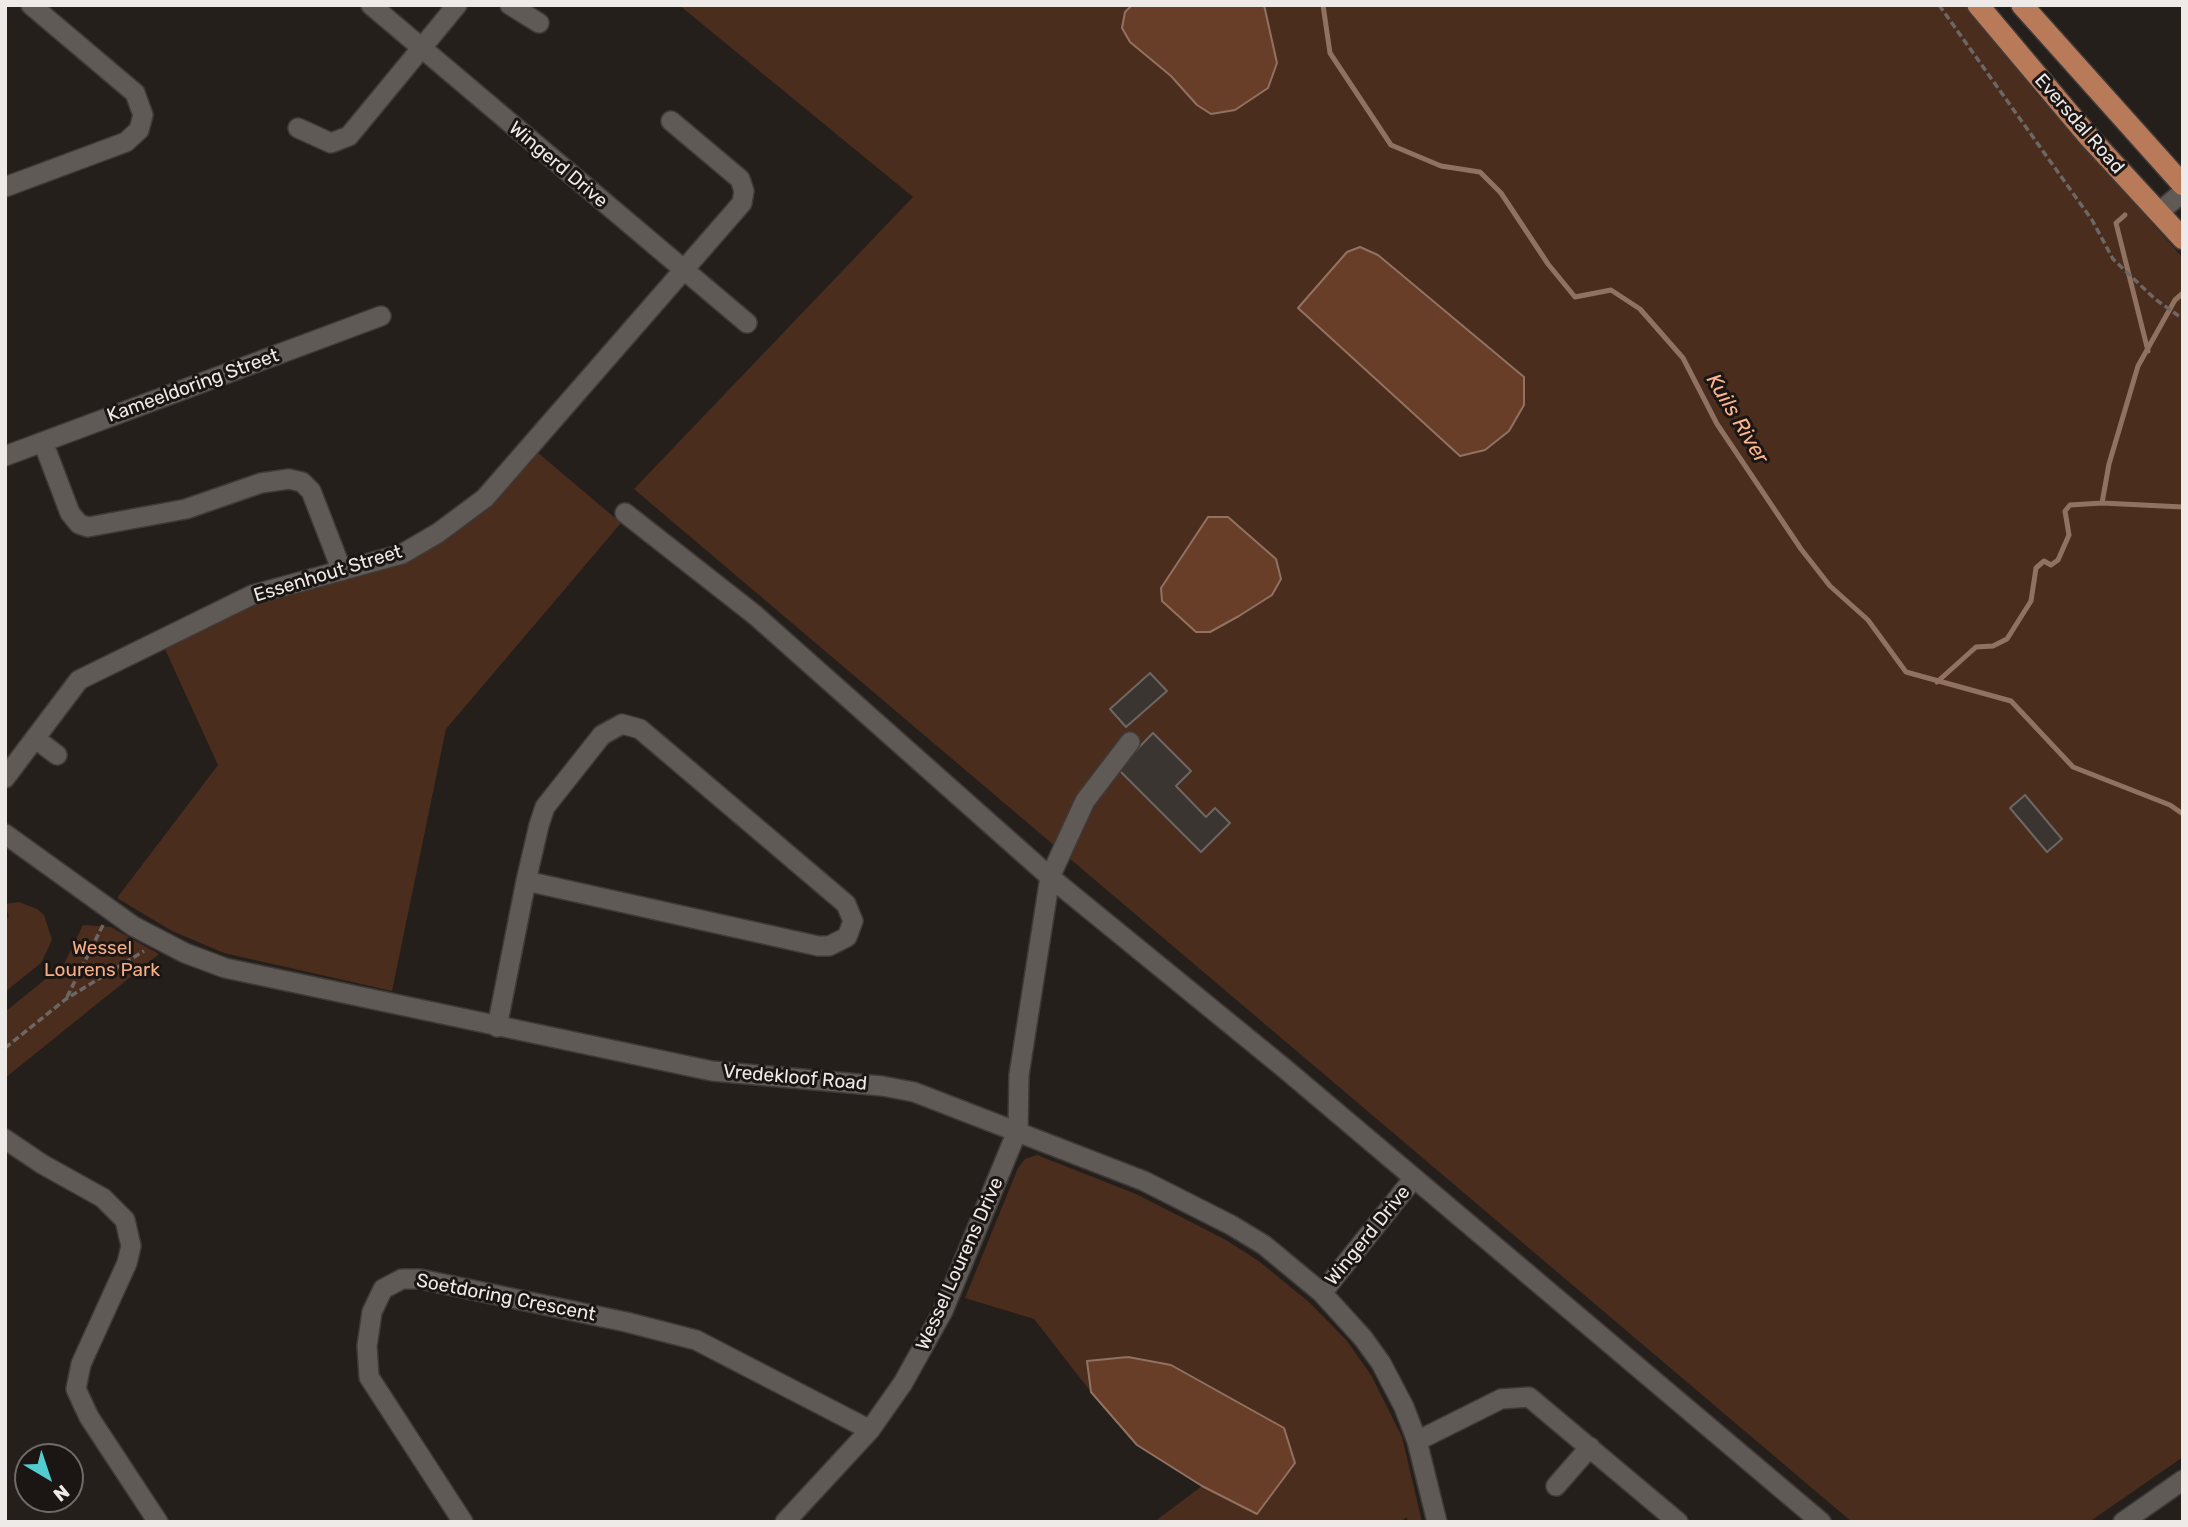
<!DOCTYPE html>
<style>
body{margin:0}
#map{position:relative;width:2188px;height:1527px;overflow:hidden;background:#251f1c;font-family:Rubik,sans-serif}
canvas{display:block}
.frame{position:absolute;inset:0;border:7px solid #eeeae8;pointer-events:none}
.north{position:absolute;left:14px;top:1443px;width:70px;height:70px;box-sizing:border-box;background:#1b1613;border:2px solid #6f6b68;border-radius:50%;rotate:141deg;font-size:19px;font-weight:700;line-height:28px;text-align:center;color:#eeeae8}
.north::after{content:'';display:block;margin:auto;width:24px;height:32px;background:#52ccd0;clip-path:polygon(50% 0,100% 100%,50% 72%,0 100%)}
</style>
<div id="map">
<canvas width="2188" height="1527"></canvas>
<div class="frame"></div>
<div class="north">N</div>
</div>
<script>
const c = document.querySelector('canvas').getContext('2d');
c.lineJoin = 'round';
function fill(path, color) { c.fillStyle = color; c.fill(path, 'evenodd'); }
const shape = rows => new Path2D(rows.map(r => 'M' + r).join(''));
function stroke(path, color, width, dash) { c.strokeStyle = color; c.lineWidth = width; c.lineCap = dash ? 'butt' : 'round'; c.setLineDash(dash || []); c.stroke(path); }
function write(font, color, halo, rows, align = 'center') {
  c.font = font + ' Rubik,sans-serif'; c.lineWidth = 6; c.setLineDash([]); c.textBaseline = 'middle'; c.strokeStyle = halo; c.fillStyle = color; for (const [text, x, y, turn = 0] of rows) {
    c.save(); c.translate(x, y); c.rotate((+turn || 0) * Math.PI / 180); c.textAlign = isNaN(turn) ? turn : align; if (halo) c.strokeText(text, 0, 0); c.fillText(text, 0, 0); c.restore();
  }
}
const green = shape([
 [679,5,1973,5,2036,93,2183,258,2183,1457,2089,1522,1852,1522,634,489,913,197],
 [537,452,621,523,446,729,392,991,224,953,172,931,117,898,218,765,164,647,248,606,390,567,437,544,491,504],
 [19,902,37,909,44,915,52,940,41,963,5,992,5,920,9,917,5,904],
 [83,925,111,927,159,954,5,1078,5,1012,64,964],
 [1037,1155,1136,1194,1226,1240,1260,1262,1310,1303,1347,1341,1371,1375,1402,1437,1422,1522,1408,1522,1407,1517,1400,1522,1154,1522,1202,1486,1257,1513,1087,1361,1091,1392,1034,1319,965,1298,1018,1168,1025,1159]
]);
const water = shape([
 [1132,5,1264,5,1277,63,1268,88,1235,110,1211,114,1197,105,1171,76,1130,42,1122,28,1125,12,1132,5],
 [1360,247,1378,255,1524,377,1524,405,1509,431,1485,450,1460,456,1298,308,1347,252,1360,247],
 [1208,517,1228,517,1276,559,1281,579,1272,595,1239,616,1210,632,1196,632,1162,601,1161,588,1208,517],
 [1128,1357,1171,1365,1284,1428,1295,1463,1257,1514,1202,1486,1137,1445,1091,1392,1087,1361,1128,1357]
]);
const stream = shape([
 [1323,5,1330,53,1391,145,1441,166,1480,172,1501,193,1548,264,1575,297,1611,290,1640,309,1683,358,1717,424,1801,549,1830,586,1868,620,1906,672,2011,701,2073,767,2170,805,2183,814],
 [2125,215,2116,223,2148,351],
 [2102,503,2109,464,2138,366,2175,300,2183,293],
 [1937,682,1976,647,1993,646,2007,639,2031,601,2036,568,2044,561,2051,565,2058,560,2069,535,2065,511,2070,505,2102,503,2183,507]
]);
const building = shape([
 [1150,673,1167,691,1126,727,1110,709,1150,673],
 [1153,733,1191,771,1176,786,1206,817,1215,808,1230,823,1201,852,1118,769,1153,733],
 [2025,795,2062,839,2047,852,2010,808,2025,795]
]);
const path = shape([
 [1939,5,2092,220,2113,259,2155,299,2183,319],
 [67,997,103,925],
 [5,1048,66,999,144,951]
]);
const minor = shape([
 [371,5,747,323],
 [510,5,539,23],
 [298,128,331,143,349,136,457,5],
 [5,187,126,142,139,130,143,115,135,93,31,5],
 [2158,213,2183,192],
 [43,442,70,513,79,524,88,527,186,509,261,483,289,479,302,482,311,491,342,571],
 [5,456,381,316],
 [625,513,755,615,1050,877,1284,1068,1821,1522],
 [36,739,57,755],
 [5,778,79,680,252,595,402,554,438,533,485,498,742,203,744,191,740,179,671,121],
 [5,834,133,926,185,953,225,968,712,1071,882,1086,914,1092,1144,1181,1231,1225,1264,1245,1322,1293,1363,1338,1381,1363,1404,1407,1417,1441,1437,1522],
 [497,1027,526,881,539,825,545,807,602,735,622,724,640,729,846,904,853,921,847,937,829,946,818,946,526,881],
 [5,1139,42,1164,103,1198,125,1220,131,1246,127,1263,81,1364,76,1389,89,1417,158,1522],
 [1322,1293,1414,1178],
 [1417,1441,1501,1399,1529,1397,1678,1522],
 [1556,1486,1590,1447],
 [463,1522,369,1377,367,1346,372,1312,383,1289,402,1279,420,1279,626,1322,696,1340,870,1430],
 [785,1522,870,1430,903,1383,943,1311,1018,1129,1019,1075,1050,877,1085,801,1130,742],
 [2123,1522,2183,1480]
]);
const major = shape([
 [1978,5,2089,137,2183,239],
 [2022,5,2183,185]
]);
const streetNames = [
 ["Eversdal Road",2079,124,49],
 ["Wingerd Drive",558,165,40],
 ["Kameeldoring Street",193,386,-20],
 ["Essenhout Street",328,574,-17],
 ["Vredekloof Road",795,1078,5],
 ["Wingerd Drive",1368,1236,-51],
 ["Wessel Lourens Drive",960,1264,-66],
 ["Soetdoring Crescent",506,1298,11]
];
const parkNames = [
 ["Wessel",102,949],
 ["Lourens Park",102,971]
];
const waterNames = [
 ["Kuils River",1737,419,59]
];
fill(green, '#4a2d1d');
fill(water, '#693e28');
stroke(water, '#917262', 2);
stroke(stream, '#917262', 5);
fill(building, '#3b3532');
stroke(building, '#6d6663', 2);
stroke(minor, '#3f3a38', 22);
stroke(major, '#3f3a38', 24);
stroke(path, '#6c6664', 3.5, [7, 3.5]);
stroke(minor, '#605a57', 19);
stroke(major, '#b87a59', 21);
write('19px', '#eeeae8', '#1b1613', streetNames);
write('19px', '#f6ae89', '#1b1613', parkNames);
write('italic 21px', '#fdb48f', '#1b1613', waterNames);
</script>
